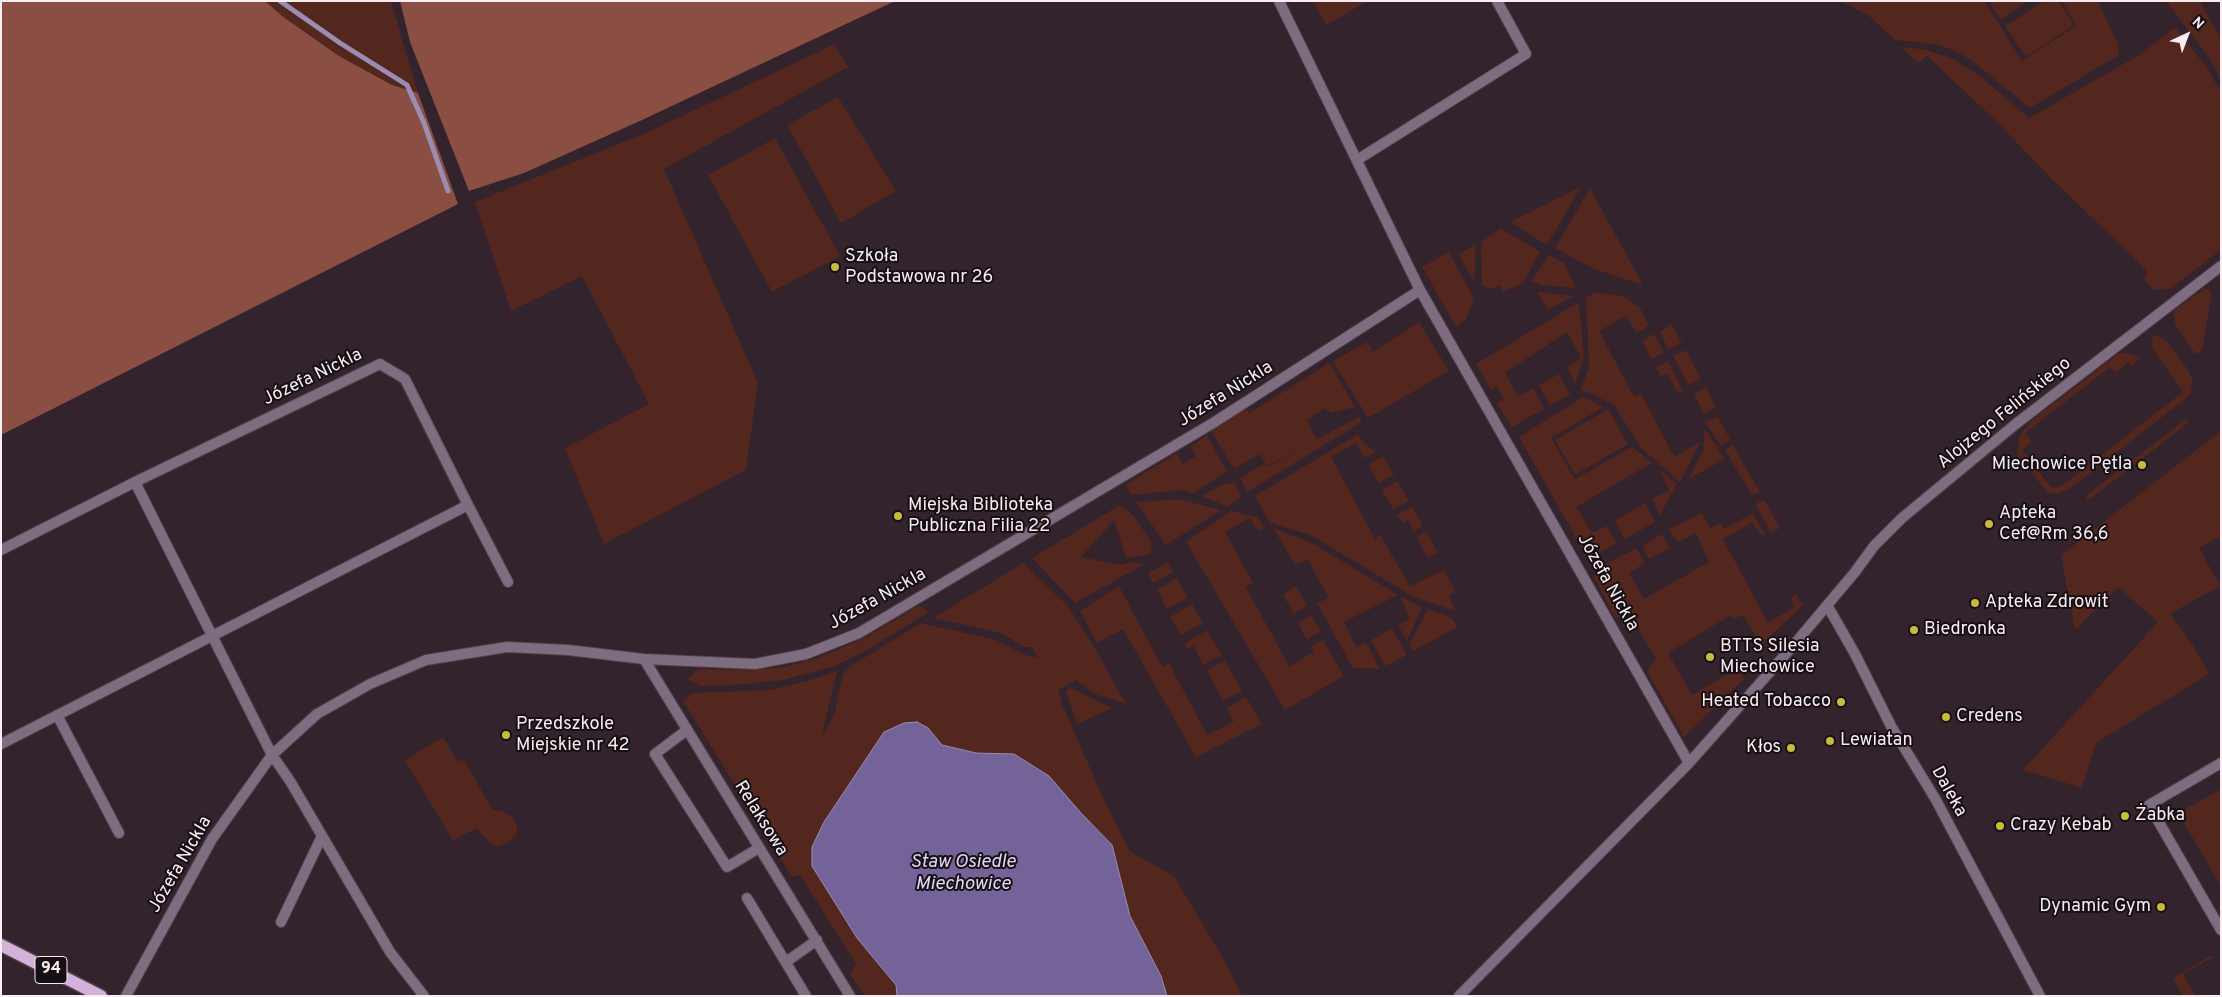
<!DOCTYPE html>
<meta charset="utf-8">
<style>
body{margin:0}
#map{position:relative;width:2222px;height:997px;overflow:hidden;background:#33232c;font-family:Overpass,sans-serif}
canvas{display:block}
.frame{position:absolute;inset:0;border:2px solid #f8edf3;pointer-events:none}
.north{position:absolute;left:2162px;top:10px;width:50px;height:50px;-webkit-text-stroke:4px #160f13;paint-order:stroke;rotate:43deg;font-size:14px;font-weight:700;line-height:20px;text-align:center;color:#f8edf3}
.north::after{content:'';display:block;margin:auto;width:18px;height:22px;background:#f8edf3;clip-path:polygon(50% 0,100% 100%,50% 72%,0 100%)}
</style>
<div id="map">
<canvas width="2222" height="997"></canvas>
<div class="frame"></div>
<div class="north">N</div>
</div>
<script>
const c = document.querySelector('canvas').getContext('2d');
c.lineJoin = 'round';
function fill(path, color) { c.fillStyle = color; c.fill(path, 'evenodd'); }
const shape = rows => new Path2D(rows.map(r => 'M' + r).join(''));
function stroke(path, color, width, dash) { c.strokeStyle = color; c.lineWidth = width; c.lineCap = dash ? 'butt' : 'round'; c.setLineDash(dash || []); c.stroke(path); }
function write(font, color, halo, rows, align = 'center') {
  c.font = font + ' Overpass,sans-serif'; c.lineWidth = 4; c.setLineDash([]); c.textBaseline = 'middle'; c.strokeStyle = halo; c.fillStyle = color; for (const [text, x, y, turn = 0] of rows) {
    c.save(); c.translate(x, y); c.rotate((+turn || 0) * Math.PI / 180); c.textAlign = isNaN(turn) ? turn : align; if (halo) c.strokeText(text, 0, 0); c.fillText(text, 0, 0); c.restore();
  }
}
const green = shape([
 [265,1,391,1,418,93,392,85,339,56,282,16],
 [1313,1,1368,1,1326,25],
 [1840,1,1985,1,2022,61,2076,26,2062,1,2098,1,2118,44,2119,55,2030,108,1976,64,1956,51,1935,44,1895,40,1868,15],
 [1989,1,2028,1,2000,20],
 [2044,1,2059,1,2074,25,2026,57,2005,26],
 [2166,1,2200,1,2221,39,2221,79,2208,56],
 [2174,28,2177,29,2210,72,2221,93,2221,250,2170,289,2154,290,2144,280,2147,271,2050,177,1995,120,1927,56,1919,63,1900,47,1923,49,1951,58,1980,76,2029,118,2139,55],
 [835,44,848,67,664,169,758,383,746,470,604,544,565,448,649,404,582,276,511,311,475,202,648,132],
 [838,97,896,191,841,223,787,125],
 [775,138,840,256,772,292,708,175],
 [1581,187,1547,245,1510,222],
 [1590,188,1643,285,1594,269,1555,248],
 [1501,228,1540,252,1523,283,1503,292,1500,285,1490,289,1482,286,1481,242],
 [1476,244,1474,281,1458,254],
 [1449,252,1474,299,1466,319,1456,327,1422,267],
 [1549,255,1564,263,1576,288,1540,285,1531,281],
 [2205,288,2211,291,2211,298,2202,350,2198,354,2194,352,2176,326,2173,316,2176,309],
 [1537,292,1574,296,1548,310],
 [1595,292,1625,297,1640,308,1649,326,1637,333,1626,316,1599,331,1634,397,1641,393,1674,457,1701,441,1680,482,1641,448,1614,405,1581,389,1589,367,1586,298],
 [1579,302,1584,357,1575,384,1567,367,1581,358,1567,332,1505,373,1518,396,1533,388,1544,409,1512,427,1497,404,1504,398,1497,387,1491,390,1476,364],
 [1419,322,1449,371,1368,418,1333,361,1367,342,1373,352],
 [1671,323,1682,343,1668,349,1660,332],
 [1654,334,1664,353,1651,359,1642,341],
 [2153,334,2167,341,2188,370,2193,382,2190,395,2071,488,2056,494,2047,492,2017,454,2020,435,2031,421,2121,352,2132,354,2140,359,2131,366,2128,362,2117,372,2109,368,2025,433,2032,442,2022,450,2051,487,2060,487,2183,392,2152,348],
 [1686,350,1701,379,1688,385,1673,356],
 [1668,361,1683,391,1678,394,1668,374,1661,376,1655,368],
 [1327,364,1331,365,1355,407,1332,413,1325,408,1307,420,1317,439,1359,417,1362,422,1247,492,1240,478,1264,464,1267,467,1304,446,1267,466,1260,454,1234,469,1211,431,1246,408,1250,413],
 [1559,374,1570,394,1550,406,1539,385],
 [1706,387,1716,407,1704,414,1694,394],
 [1583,397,1604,407,1551,438,1575,479,1632,447,1652,463,1576,507,1592,533,1607,526,1617,543,1588,559,1519,437],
 [1608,409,1628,444,1575,475,1555,440],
 [1718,417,1730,439,1721,446,1705,422],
 [2186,419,2188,420,2187,424,2090,499,2086,499,2087,495],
 [1705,429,1725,459,1688,479,1703,451],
 [2221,431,2221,536,2199,548,2220,586,2170,614,2193,645,2209,674,2096,743,2082,788,2023,770,2158,622,2118,587,2075,630,2061,555],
 [1358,434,1363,442,1376,452,1364,458,1356,443,1331,457,1375,539,1380,535,1410,586,1444,570,1455,591,1449,596,1456,611,1414,597,1310,535,1270,523,1255,496],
 [1207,435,1227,472,1193,493,1182,490,1131,495,1126,485,1177,453,1183,464,1196,456,1190,447],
 [1732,444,1760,492,1752,495,1725,450],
 [1383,456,1394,475,1378,483,1369,465],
 [1660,470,1677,484,1660,515,1652,499,1669,490],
 [1397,481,1409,501,1393,509,1382,490],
 [1234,482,1242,497,1227,507,1202,496,1221,485],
 [1179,499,1221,510,1166,545,1136,502],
 [1764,500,1780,528,1771,533,1755,504],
 [1645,503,1655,522,1625,539,1614,521],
 [1120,505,1133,515,1152,543,1151,554,1126,558,1114,520,1081,557,1119,565,1131,562,1145,564,1075,603,1032,558],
 [1412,507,1423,526,1414,531,1408,520,1402,523,1397,515],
 [1231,511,1257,517,1264,528,1258,531,1249,518,1225,532,1253,583,1246,587,1289,666,1314,652,1311,646,1323,640,1344,676,1285,710,1186,542],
 [1702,513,1710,528,1720,523,1724,529,1753,513,1766,536,1760,534,1752,523,1723,539,1768,623,1794,607,1791,598,1796,594,1803,605,1761,645,1743,615,1734,619,1731,615,1668,653,1692,695,1744,664,1739,672,1744,679,1684,737,1647,671,1656,659,1629,614,1615,618,1594,577,1601,567,1636,548,1645,563,1629,573,1644,599,1709,562,1696,533,1678,542,1669,529],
 [1273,528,1312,543,1398,595,1344,622,1357,647,1366,642,1380,669,1353,668,1317,603,1329,598,1308,560,1295,565],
 [1426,531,1438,553,1427,558,1417,537],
 [1662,534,1670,548,1649,559,1642,546],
 [1167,562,1173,572,1153,583,1148,573],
 [1023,563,1068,606,1093,645,1126,704,1095,694,1076,680,1058,690,1062,704,1100,791,1130,851,1174,876,1223,958,1242,996,1167,996,1161,976,1130,916,1112,845,1014,754,976,753,941,745,928,728,884,732,824,822,812,847,812,866,857,938,894,982,897,996,865,996,850,974,856,964,800,875,792,877,683,701,692,693,770,690,807,681,837,671,822,735,834,715,843,674,851,666,921,623,996,640,1026,655,1038,658,1032,647,1024,647,1001,633,933,618],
 [1177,578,1188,598,1167,609,1157,590],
 [1119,586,1162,667,1169,663,1207,735,1234,721,1227,708,1246,697,1262,724,1196,757,1123,629,1097,643,1080,611],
 [1296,586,1307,606,1294,614,1283,595],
 [1400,596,1422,607,1407,641,1398,625,1410,619],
 [1192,604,1203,623,1181,635,1170,617],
 [920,605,929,612,864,652,832,667,783,680,734,685,701,686,687,679,699,669,748,670,785,667,818,658,865,638],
 [1428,609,1452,618,1458,627,1413,651,1409,645],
 [1311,615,1321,631,1307,640,1298,623],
 [1392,629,1407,655,1385,666,1371,640],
 [1207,630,1222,655,1203,665,1194,646,1187,649,1184,644],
 [1225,661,1242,691,1223,701,1207,670],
 [1071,688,1112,708,1077,724,1066,691],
 [443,737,458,762,463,758,492,809,504,812,512,817,517,825,516,835,507,843,498,847,490,843,476,828,453,841,405,760],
 [2221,789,2221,886,2178,813],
 [2210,956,2213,957,2183,974,2196,996,2183,996,2173,978]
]);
const forest = shape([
 [1,1,265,1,282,16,339,56,392,85,418,93,458,204,1,435],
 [400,1,895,1,642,120,524,173,469,191,410,42]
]);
const water = shape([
 [917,722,928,728,942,745,976,753,1014,754,1049,776,1081,813,1112,845,1130,916,1161,976,1167,996,897,996,896,985,857,938,812,866,812,847,824,822,884,732,904,723,917,722]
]);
const stream = shape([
 [280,1,340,43,407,85,424,123,448,191]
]);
const street = shape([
 [1279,1,1420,290,1689,763],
 [1357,160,1526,54,1497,1],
 [468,505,508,582],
 [1,550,135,482,272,755,290,781,390,952,424,996],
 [1827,605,1855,654,1891,726,1936,800,2040,996],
 [644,659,850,996],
 [57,715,119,833],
 [687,730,655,754,727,867,759,848],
 [1,744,468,505,405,379,380,364,135,482],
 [2221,763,2149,805,2221,930],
 [747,898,806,996],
 [281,922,322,836],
 [786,962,817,940],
 [126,996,212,839,272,755,317,714,370,684,426,660,507,647,568,650,644,659,755,664,806,654,859,633,1105,487,1213,423,1420,290],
 [1459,996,1689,763,1792,647,1855,572,1874,546,1902,518,2017,423,2221,266]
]);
const primary = shape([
 [1,945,101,996]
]);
const markers = [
 [835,267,5,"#c8bb3b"],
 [2142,465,5,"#c8bb3b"],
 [898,516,5,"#c8bb3b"],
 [1989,524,5,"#c8bb3b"],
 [1975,603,5,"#c8bb3b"],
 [1914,630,5,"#c8bb3b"],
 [1710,657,5,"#c8bb3b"],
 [1841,702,5,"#c8bb3b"],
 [1946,717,5,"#c8bb3b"],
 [506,735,5,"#c8bb3b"],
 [1830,741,5,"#c8bb3b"],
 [1791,748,5,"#c8bb3b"],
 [2125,816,5,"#c8bb3b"],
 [2000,826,5,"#c8bb3b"],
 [2161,907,5,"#c8bb3b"]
];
const shields = [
 [51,970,32]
];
const shieldNames = [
 ["94",51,970]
];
const poiNames = [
 ["Szkoła",845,257],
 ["Podstawowa nr 26",845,278],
 ["Miechowice Pętla",2132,465,"right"],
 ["Miejska Biblioteka",908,506],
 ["Publiczna Filia 22",908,527],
 ["Apteka",1999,514],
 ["Cef@Rm 36,6",1999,535],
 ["Apteka Zdrowit",1985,603],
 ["Biedronka",1924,630],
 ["BTTS Silesia",1720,647],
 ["Miechowice",1720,668],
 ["Heated Tobacco",1831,702,"right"],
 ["Credens",1956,717],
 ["Przedszkole",516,725],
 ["Miejskie nr 42",516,746],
 ["Lewiatan",1840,741],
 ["Kłos",1781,748,"right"],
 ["Żabka",2135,816],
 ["Crazy Kebab",2010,826],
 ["Dynamic Gym",2151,907,"right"]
];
const streetNames = [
 ["Józefa Nickla",313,378,-26],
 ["Józefa Nickla",1226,395,-32],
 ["Alojzego Felińskiego",2005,414,-39],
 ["Józefa Nickla",1607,583,61],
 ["Józefa Nickla",878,600,-29],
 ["Daleka",1948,792,61],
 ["Relaksowa",760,819,58],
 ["Józefa Nickla",181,865,-60]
];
const waterNames = [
 ["Staw Osiedle",963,863],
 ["Miechowice",963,885]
];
fill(green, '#53261e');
fill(forest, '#8a4e42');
fill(water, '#736398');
stroke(water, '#9b8cb3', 1);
stroke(stream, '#9b8cb3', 5);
stroke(street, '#4f3f48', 12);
stroke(primary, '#4f3f48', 15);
stroke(street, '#7e6c81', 10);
stroke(primary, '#d5b0db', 12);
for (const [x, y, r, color] of markers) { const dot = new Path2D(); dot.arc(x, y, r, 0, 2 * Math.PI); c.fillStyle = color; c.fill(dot); stroke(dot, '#160f13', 2); }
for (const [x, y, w] of shields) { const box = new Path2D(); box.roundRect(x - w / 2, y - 13.5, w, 27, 4); c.fillStyle = '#160f13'; c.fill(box); stroke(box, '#f8edf3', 1); }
write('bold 16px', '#f8edf3', null, shieldNames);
write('18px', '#f8edf3', '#160f13', poiNames, 'left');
write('18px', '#f8edf3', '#160f13', streetNames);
write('italic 19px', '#e1d8f9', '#160f13', waterNames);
</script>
